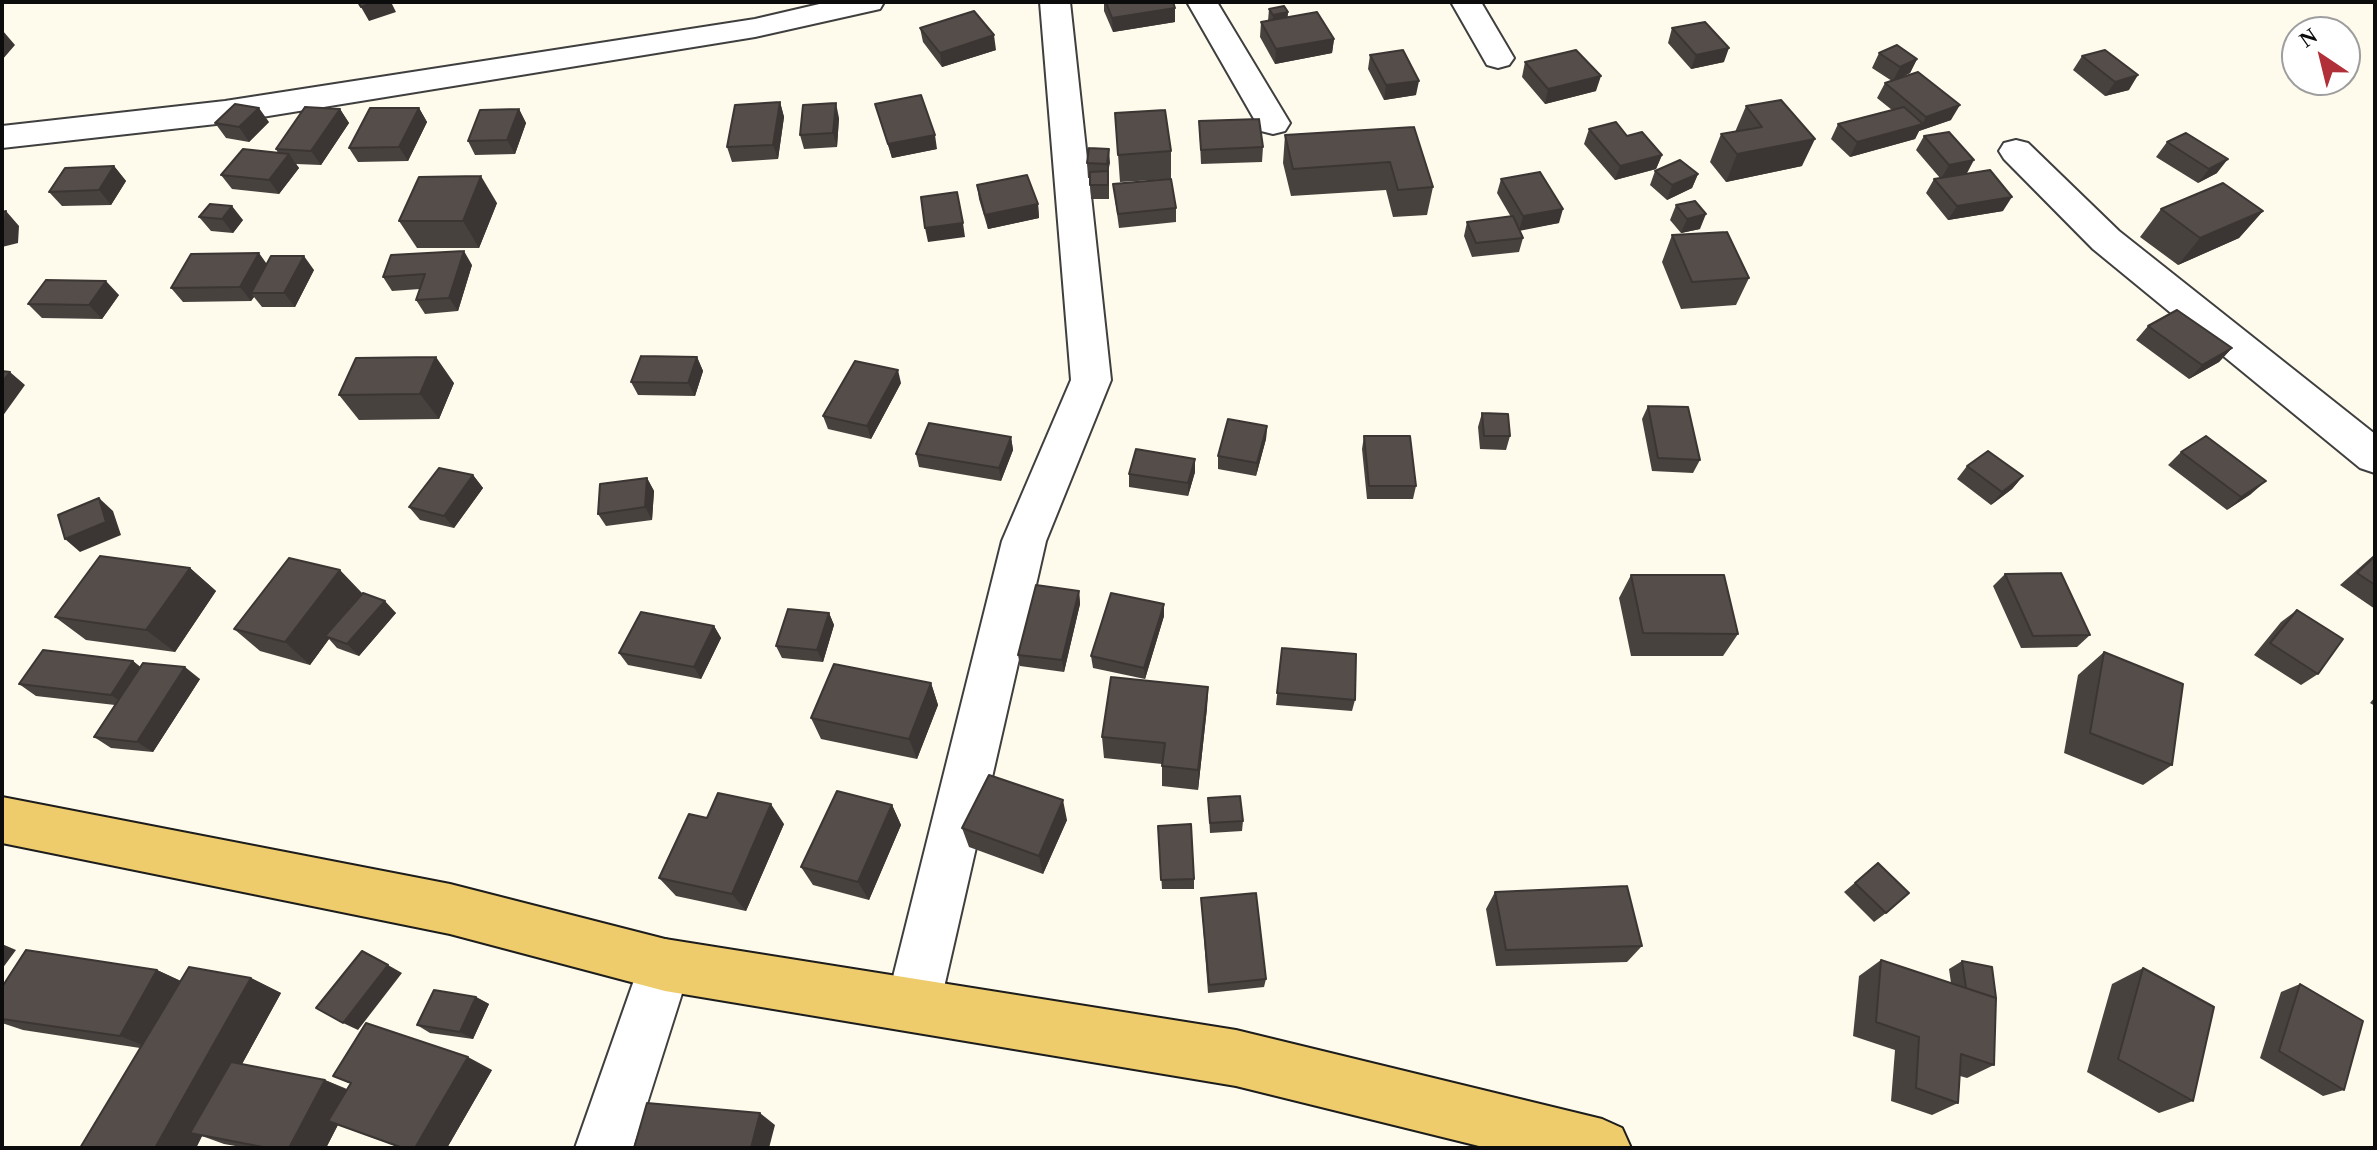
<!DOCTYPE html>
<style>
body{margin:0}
#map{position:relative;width:2377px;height:1150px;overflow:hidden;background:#fefaec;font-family:Georgia,serif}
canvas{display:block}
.frame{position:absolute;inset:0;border:4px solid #0c0c0c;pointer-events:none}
.north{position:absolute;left:2281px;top:16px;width:80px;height:80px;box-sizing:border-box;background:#fff;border:2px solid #9e9e9e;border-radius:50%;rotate:325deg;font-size:22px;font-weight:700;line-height:32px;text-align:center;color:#0c0c0c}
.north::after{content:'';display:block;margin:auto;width:28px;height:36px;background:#b12f38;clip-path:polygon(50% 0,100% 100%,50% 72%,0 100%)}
</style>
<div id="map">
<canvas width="2377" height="1150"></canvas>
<div class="frame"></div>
<div class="north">N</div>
</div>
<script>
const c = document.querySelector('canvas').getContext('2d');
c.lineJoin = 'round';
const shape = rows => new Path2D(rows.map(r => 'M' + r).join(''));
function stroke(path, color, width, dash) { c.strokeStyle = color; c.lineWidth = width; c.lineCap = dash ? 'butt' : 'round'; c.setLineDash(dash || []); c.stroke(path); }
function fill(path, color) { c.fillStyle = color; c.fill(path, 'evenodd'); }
const minor = shape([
 [828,2,884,2,880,9,755,37,225,123,2,148,2,126,225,101,755,19,828,2],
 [1040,2,1070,2,1111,380,1046,541,940,1005,932,1024,913,1032,894,1024,886,1005,1002,541,1071,380,1040,2],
 [1187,2,1217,2,1290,123,1285,131,1273,134,1261,131,1187,2],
 [1451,2,1481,2,1514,58,1509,65,1498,68,1487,65,1451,2],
 [2016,140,2028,143,2119,231,2375,434,2375,473,2360,468,2093,249,2004,159,1999,151,2004,143,2016,140],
 [665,939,684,946,691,965,633,1148,575,1148,646,946,665,939]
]);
const major = shape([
 [2,797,450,884,665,939,1236,1030,1602,1119,1622,1128,1631,1148,1487,1148,1236,1086,665,991,450,934,2,843,2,797]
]);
const wall = shape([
 [1104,2,1173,2,1175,22,1113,32,1104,11],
 [1269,9,1288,12,1287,17,1334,39,1332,53,1275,64,1260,37,1261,22,1268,21],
 [920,28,996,50,942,67,923,42],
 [1672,28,1724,62,1691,69,1668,43],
 [1879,53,1917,59,1910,73,1898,79,1951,120,1919,131,1915,139,1850,157,1831,139,1838,124,1892,110,1877,98,1885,83,1892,81,1872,68],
 [1370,55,1416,95,1384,100,1368,69],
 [2082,56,2129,90,2105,96,2073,70],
 [1525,62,1596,91,1545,104,1522,77],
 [780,102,784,117,778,159,732,162,727,147],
 [875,104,937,149,892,158],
 [1746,106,1802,166,1726,182,1710,162,1721,134,1735,132],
 [419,108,427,122,408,161,358,162,349,148],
 [340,109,349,123,321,165,296,164,299,168,279,194,232,189,221,175,278,153,276,149],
 [519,109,526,123,515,154,475,155,468,141],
 [1115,113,1171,151,1171,179,1120,182],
 [839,118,837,147,804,149,800,135],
 [1199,121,1263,147,1262,162,1201,164],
 [269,122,249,142,226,138,215,123],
 [1414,127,1433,187,1427,215,1393,217,1386,190,1291,196,1283,163,1285,135],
 [1589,129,1662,155,1656,169,1615,180,1584,144],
 [1924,136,1966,174,2003,211,1948,220,1926,193,1934,179,1940,178,1916,150],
 [2167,142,2217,173,2198,183,2156,157],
 [1109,149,1109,199,1091,199,1090,178,1088,178,1087,163],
 [114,166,126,181,111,205,62,206,49,192],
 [1655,171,1698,174,1692,188,1667,200,1650,185],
 [1501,179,1559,223,1519,230,1523,238,1519,252,1472,257,1464,236,1467,222,1511,217,1497,193],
 [1113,184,1176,208,1176,222,1119,228],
 [977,185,1038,204,1039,218,988,229,979,199],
 [497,203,479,248,417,248,399,221],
 [1676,205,1700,229,1681,233,1670,220],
 [2161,209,2263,211,2239,238,2178,265,2140,237],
 [199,217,243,220,233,233,211,231],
 [1672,235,1749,278,1736,305,1681,309,1662,262],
 [267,264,314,270,295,307,262,307,254,297,251,301,183,302,171,288],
 [472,265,458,311,425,314,416,300,420,289,392,291,383,277],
 [119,295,102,319,42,318,28,304],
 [2148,326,2232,348,2219,362,2189,379,2136,340],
 [697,357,703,371,695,396,638,395,631,382],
 [454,383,439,419,359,420,339,395],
 [901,383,871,439,828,429,823,416],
 [1648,406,1700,460,1693,473,1652,471,1642,419],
 [1482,413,1510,436,1506,450,1480,449,1478,427],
 [1267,426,1266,439,1256,476,1218,469,1218,456],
 [1364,436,1416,486,1413,499,1367,499,1362,449],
 [1011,437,1013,450,1001,481,919,467,916,454],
 [2181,452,2251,494,2227,510,2168,465],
 [1195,459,1195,472,1188,496,1129,487,1129,474],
 [1967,466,2023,476,2012,489,1991,505,1957,479],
 [473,475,483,488,454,528,420,520,409,507],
 [647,478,654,491,652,520,606,526,598,514],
 [2375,554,2375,609,2340,585],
 [190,568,216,591,175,652,86,640,55,617],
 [2005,574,2090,635,2077,647,2021,648,1993,586],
 [1631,575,1738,634,1723,656,1631,656,1619,598],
 [1079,591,1080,604,1064,672,1020,666,1018,655],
 [362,593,396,613,359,656,337,648,329,639,310,665,260,651,234,629],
 [1164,604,1164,616,1145,679,1093,668,1091,656],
 [2297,610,2318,674,2301,685,2254,655,2281,622],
 [829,613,834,625,823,662,782,658,776,646],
 [714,626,721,638,701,679,628,665,619,653],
 [1282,648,1355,700,1352,711,1276,705],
 [2104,652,2172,765,2143,785,2064,753,2078,675],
 [133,661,140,667,200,679,153,752,111,748,94,737,115,705,36,696,19,684],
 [931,683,938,705,917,759,821,739,811,718],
 [1208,687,1207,708,1198,790,1162,786,1162,764,1104,758,1102,737],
 [2375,697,2375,706,2370,703],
 [1208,798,1243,821,1242,831,1210,833],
 [892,805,901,825,869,900,813,885,801,867],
 [707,818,784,824,746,911,676,896,659,878],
 [1067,820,1043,874,969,847,962,828],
 [1158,826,1194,879,1194,889,1162,889],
 [1878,863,1886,913,1874,922,1844,892],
 [1495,892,1642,946,1627,962,1496,966,1486,909],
 [1201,898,1266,979,1264,987,1208,993],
 [1881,960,1951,983,1949,969,1962,961,1994,1065,1967,1078,1960,1076,1958,1103,1932,1115,1891,1101,1895,1050,1853,1036,1859,976],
 [2143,968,2193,1101,2159,1113,2087,1072,2112,984],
 [157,970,181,981,251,978,281,993,242,1064,325,1080,347,1089,351,1084,333,1076,492,1070,447,1148,401,1148,338,1125,326,1148,247,1148,224,1144,202,1136,196,1148,80,1148,140,1048,23,1030,2,1023,2,987],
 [2300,984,2344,1090,2323,1096,2260,1058,2281,992],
 [476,997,489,1004,473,1039,430,1033,417,1025]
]);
const shadedWall = shape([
 [376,2,391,2,396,12,369,21,361,7],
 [1175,8,1175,22,1113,32,1112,18],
 [1288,12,1287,27,1272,30,1273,15],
 [3,31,15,45,2,60,2,32],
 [994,35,996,50,942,67,940,53],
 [1334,39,1332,53,1275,64,1276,49],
 [1729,48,1724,62,1691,69,1696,55],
 [1917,59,1910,73,1893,81,1900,67],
 [2138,75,2129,90,2105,96,2115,82],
 [1601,76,1596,91,1545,104,1548,89],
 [1419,81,1416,95,1384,100,1386,85],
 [780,102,784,117,778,159,773,145],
 [836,103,839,118,837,147,833,133],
 [1960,105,1951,120,1919,131,1915,139,1850,157,1857,142,1922,125,1926,117],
 [259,108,269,122,249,142,239,127],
 [419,108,427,122,408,161,399,147],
 [340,109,349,123,321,165,311,151],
 [519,109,526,123,515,154,507,140],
 [935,135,937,149,892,158,888,144],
 [1815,139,1802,166,1726,182,1737,154],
 [1109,149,1110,163,1108,172,1109,199,1107,164],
 [289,154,299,168,279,194,269,180],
 [1662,155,1656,169,1615,180,1620,166],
 [2228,159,2217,173,2198,183,2209,169],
 [1974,160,1966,175,1941,179,1949,165],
 [114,166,126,181,111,205,99,190],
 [1698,174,1692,188,1667,200,1672,185],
 [481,176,497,203,479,248,463,221],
 [2012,197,2003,211,1948,220,1957,206],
 [1038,204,1039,218,988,229,985,215],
 [232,206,243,220,233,233,222,219],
 [1563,209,1559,223,1519,231,1523,216],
 [6,211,19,226,18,243,2,247,2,229],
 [2263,211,2239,238,2178,265,2200,238],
 [1706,214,1700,229,1681,233,1687,219],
 [963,223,965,237,928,242,925,228],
 [464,251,472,265,458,311,449,298],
 [259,253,269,267,251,293,254,297,251,301,240,287],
 [304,256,314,270,295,307,284,293],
 [106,281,119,295,102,319,89,305],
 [2232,348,2219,362,2189,379,2202,365],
 [436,357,454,383,439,419,420,394],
 [697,357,703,371,695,396,688,383],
 [898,370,901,383,871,439,867,426],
 [10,372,25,385,2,417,2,382],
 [1267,426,1266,439,1256,476,1257,463],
 [1011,437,1013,450,1001,481,999,468],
 [1195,459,1195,472,1188,496,1188,483],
 [473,475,483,488,454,528,444,516],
 [2023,476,2012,489,1991,505,2002,492],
 [647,478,654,491,652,520,645,507],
 [2266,481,2251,494,2227,510,2241,497],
 [99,498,113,511,121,535,80,552,65,539],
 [190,568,216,591,175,652,146,630],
 [340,570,363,594,325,636,329,639,310,665,285,642],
 [1079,591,1080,604,1064,672,1062,660],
 [385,601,396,613,359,656,347,644],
 [1164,604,1164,616,1145,679,1144,668],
 [829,613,834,625,823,662,817,650],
 [714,626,721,638,701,679,694,667],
 [133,661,148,673,127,706,111,695],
 [185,667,200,679,153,752,137,742],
 [931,683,938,705,917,759,909,739],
 [1208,687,1207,708,1198,790,1198,770],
 [1063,800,1067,820,1043,874,1039,856],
 [771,804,784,824,746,911,732,894],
 [892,805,901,825,869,900,858,882],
 [2,944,16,950,2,969],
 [388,965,402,973,358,1030,343,1023],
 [157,970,191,986,155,1050,120,1036],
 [251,978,281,993,203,1135,190,1133,202,1136,196,1148,155,1148],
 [476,997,489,1004,473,1039,460,1032],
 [468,1057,492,1070,447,1148,415,1148],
 [325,1080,354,1093,326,1148,289,1148],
 [760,1113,775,1125,769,1148,751,1148]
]);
const building = shape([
 [358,2,376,2,361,7,358,2],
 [1106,2,1173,2,1175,8,1112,18,1106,2],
 [1284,6,1288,12,1273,15,1269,9,1284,6],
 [974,11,994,35,940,53,920,28,974,11],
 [1317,12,1334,39,1276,49,1261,22,1317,12],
 [1705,22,1729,48,1696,55,1672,28,1705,22],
 [1897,45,1917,59,1900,67,1879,53,1897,45],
 [1403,50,1419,81,1386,85,1370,55,1403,50],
 [1576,50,1601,76,1548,89,1525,62,1576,50],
 [2105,50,2138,75,2115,82,2082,56,2105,50],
 [1918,72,1960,105,1926,117,1885,83,1918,72],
 [921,95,935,135,888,144,875,104,921,95],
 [1781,100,1815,139,1737,154,1721,134,1762,127,1746,106,1781,100],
 [780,102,773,145,727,147,735,105,780,102],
 [836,103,833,133,800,135,803,105,836,103],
 [235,104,259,108,239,127,215,123,235,104],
 [305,107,340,109,311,151,276,149,305,107],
 [1904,107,1923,124,1857,142,1838,124,1904,107],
 [370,108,419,108,399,147,349,148,370,108],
 [519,109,507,140,468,141,480,110,519,109],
 [1165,110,1171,151,1118,155,1115,113,1165,110],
 [1259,119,1263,147,1201,150,1199,121,1259,119],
 [1616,122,1627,136,1642,132,1662,155,1620,166,1589,129,1616,122],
 [1414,127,1433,187,1398,190,1390,162,1293,169,1285,135,1414,127],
 [1949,132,1974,160,1949,165,1924,136,1949,132],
 [2186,133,2228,159,2209,169,2167,142,2186,133],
 [1089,148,1109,149,1107,164,1087,163,1089,148],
 [243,149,289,154,269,180,221,175,243,149],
 [1680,160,1698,174,1672,185,1655,171,1680,160],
 [114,166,99,190,49,192,65,168,114,166],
 [1990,170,2012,197,1957,206,1934,179,1990,170],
 [1108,171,1108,185,1090,185,1090,172,1108,171],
 [1540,172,1563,209,1523,216,1501,179,1540,172],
 [1027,175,1038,204,985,215,977,185,1027,175],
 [481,176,463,221,399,221,419,177,481,176],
 [1171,179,1176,208,1118,214,1113,184,1171,179],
 [2223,183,2263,211,2200,238,2161,209,2223,183],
 [957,192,963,223,925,228,921,197,957,192],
 [1695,201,1706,214,1687,219,1676,205,1695,201],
 [210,204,232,206,222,219,199,217,210,204],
 [6,211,4,229,2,229,2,212,6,211],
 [1513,216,1523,238,1476,243,1467,222,1513,216],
 [1727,232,1749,278,1692,282,1672,235,1727,232],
 [464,251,449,298,416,300,425,274,383,277,391,255,464,251],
 [259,253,240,287,171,288,191,254,259,253],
 [271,256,304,256,284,293,251,293,271,256],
 [46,280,106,281,89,305,28,304,46,280],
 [2177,310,2232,348,2202,365,2148,326,2177,310],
 [641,356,697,357,688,383,631,382,641,356],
 [436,357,420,394,339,395,356,358,436,357],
 [855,361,898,370,867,426,823,416,855,361],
 [2,371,10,372,2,382,2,371],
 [1648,406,1688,407,1700,460,1658,458,1648,406],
 [1482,413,1508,414,1510,436,1484,436,1482,413],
 [1228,419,1267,426,1257,463,1218,456,1228,419],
 [929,423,1011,437,999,468,916,454,929,423],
 [1364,436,1410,436,1416,486,1369,486,1364,436],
 [2206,436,2266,481,2241,497,2181,452,2206,436],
 [1136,449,1195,459,1188,483,1129,474,1136,449],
 [1988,451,2023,476,2002,492,1967,466,1988,451],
 [439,468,473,475,444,516,409,507,439,468],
 [647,478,645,507,598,514,600,484,647,478],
 [99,498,106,522,65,539,58,515,99,498],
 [100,556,190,568,146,630,55,617,100,556],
 [2375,556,2375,585,2357,573,2375,556],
 [289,558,340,570,285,642,234,629,289,558],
 [2061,573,2090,635,2033,636,2005,574,2061,573],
 [1631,575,1724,575,1738,634,1643,633,1631,575],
 [1036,585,1079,591,1062,660,1018,655,1036,585],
 [363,593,385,601,347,644,325,636,363,593],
 [1111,593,1164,604,1144,668,1091,656,1111,593],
 [788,609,829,613,817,650,776,646,788,609],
 [2297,610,2343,639,2318,674,2270,643,2297,610],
 [641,612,714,626,694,667,619,653,641,612],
 [1282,648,1356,654,1355,700,1277,693,1282,648],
 [43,650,133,661,111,695,19,684,43,650],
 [2104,652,2183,684,2172,765,2090,733,2104,652],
 [143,663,185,667,137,742,94,737,143,663],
 [834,664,931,683,909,739,811,718,834,664],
 [1111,677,1208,687,1198,770,1162,766,1165,743,1102,737,1111,677],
 [989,775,1063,800,1039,856,962,828,989,775],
 [837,791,892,805,858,882,801,867,837,791],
 [718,793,771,804,732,894,659,878,689,814,707,818,718,793],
 [1240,796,1243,821,1210,823,1208,798,1240,796],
 [1191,824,1194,879,1161,880,1158,826,1191,824],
 [1878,863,1909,893,1886,913,1855,883,1878,863],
 [1627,886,1642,946,1506,950,1495,892,1627,886],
 [1256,893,1266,979,1209,985,1201,898,1256,893],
 [26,950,157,970,120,1036,2,1019,2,987,26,950],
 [362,951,388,965,343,1023,316,1008,362,951],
 [1881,960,1996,998,1994,1065,1961,1054,1958,1103,1916,1088,1919,1037,1876,1022,1881,960],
 [1962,961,1992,967,1996,998,1966,988,1962,961],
 [189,967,251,978,155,1148,80,1148,189,967],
 [2143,968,2214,1007,2193,1101,2118,1059,2143,968],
 [2300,984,2363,1021,2344,1090,2279,1051,2300,984],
 [434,990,476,997,460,1032,417,1025,434,990],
 [366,1023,468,1057,415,1148,403,1148,328,1121,351,1083,333,1076,366,1023],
 [231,1062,325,1080,289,1148,268,1148,190,1133,231,1062],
 [647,1103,760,1113,751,1148,634,1148,647,1103]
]);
stroke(minor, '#3f3f3f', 4);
stroke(major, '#1d1d1d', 4);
fill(minor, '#fff');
fill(major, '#eecb6b');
fill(wall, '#48423f');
fill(shadedWall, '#3b3633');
fill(building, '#544d49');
stroke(building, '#3b3633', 2);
</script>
